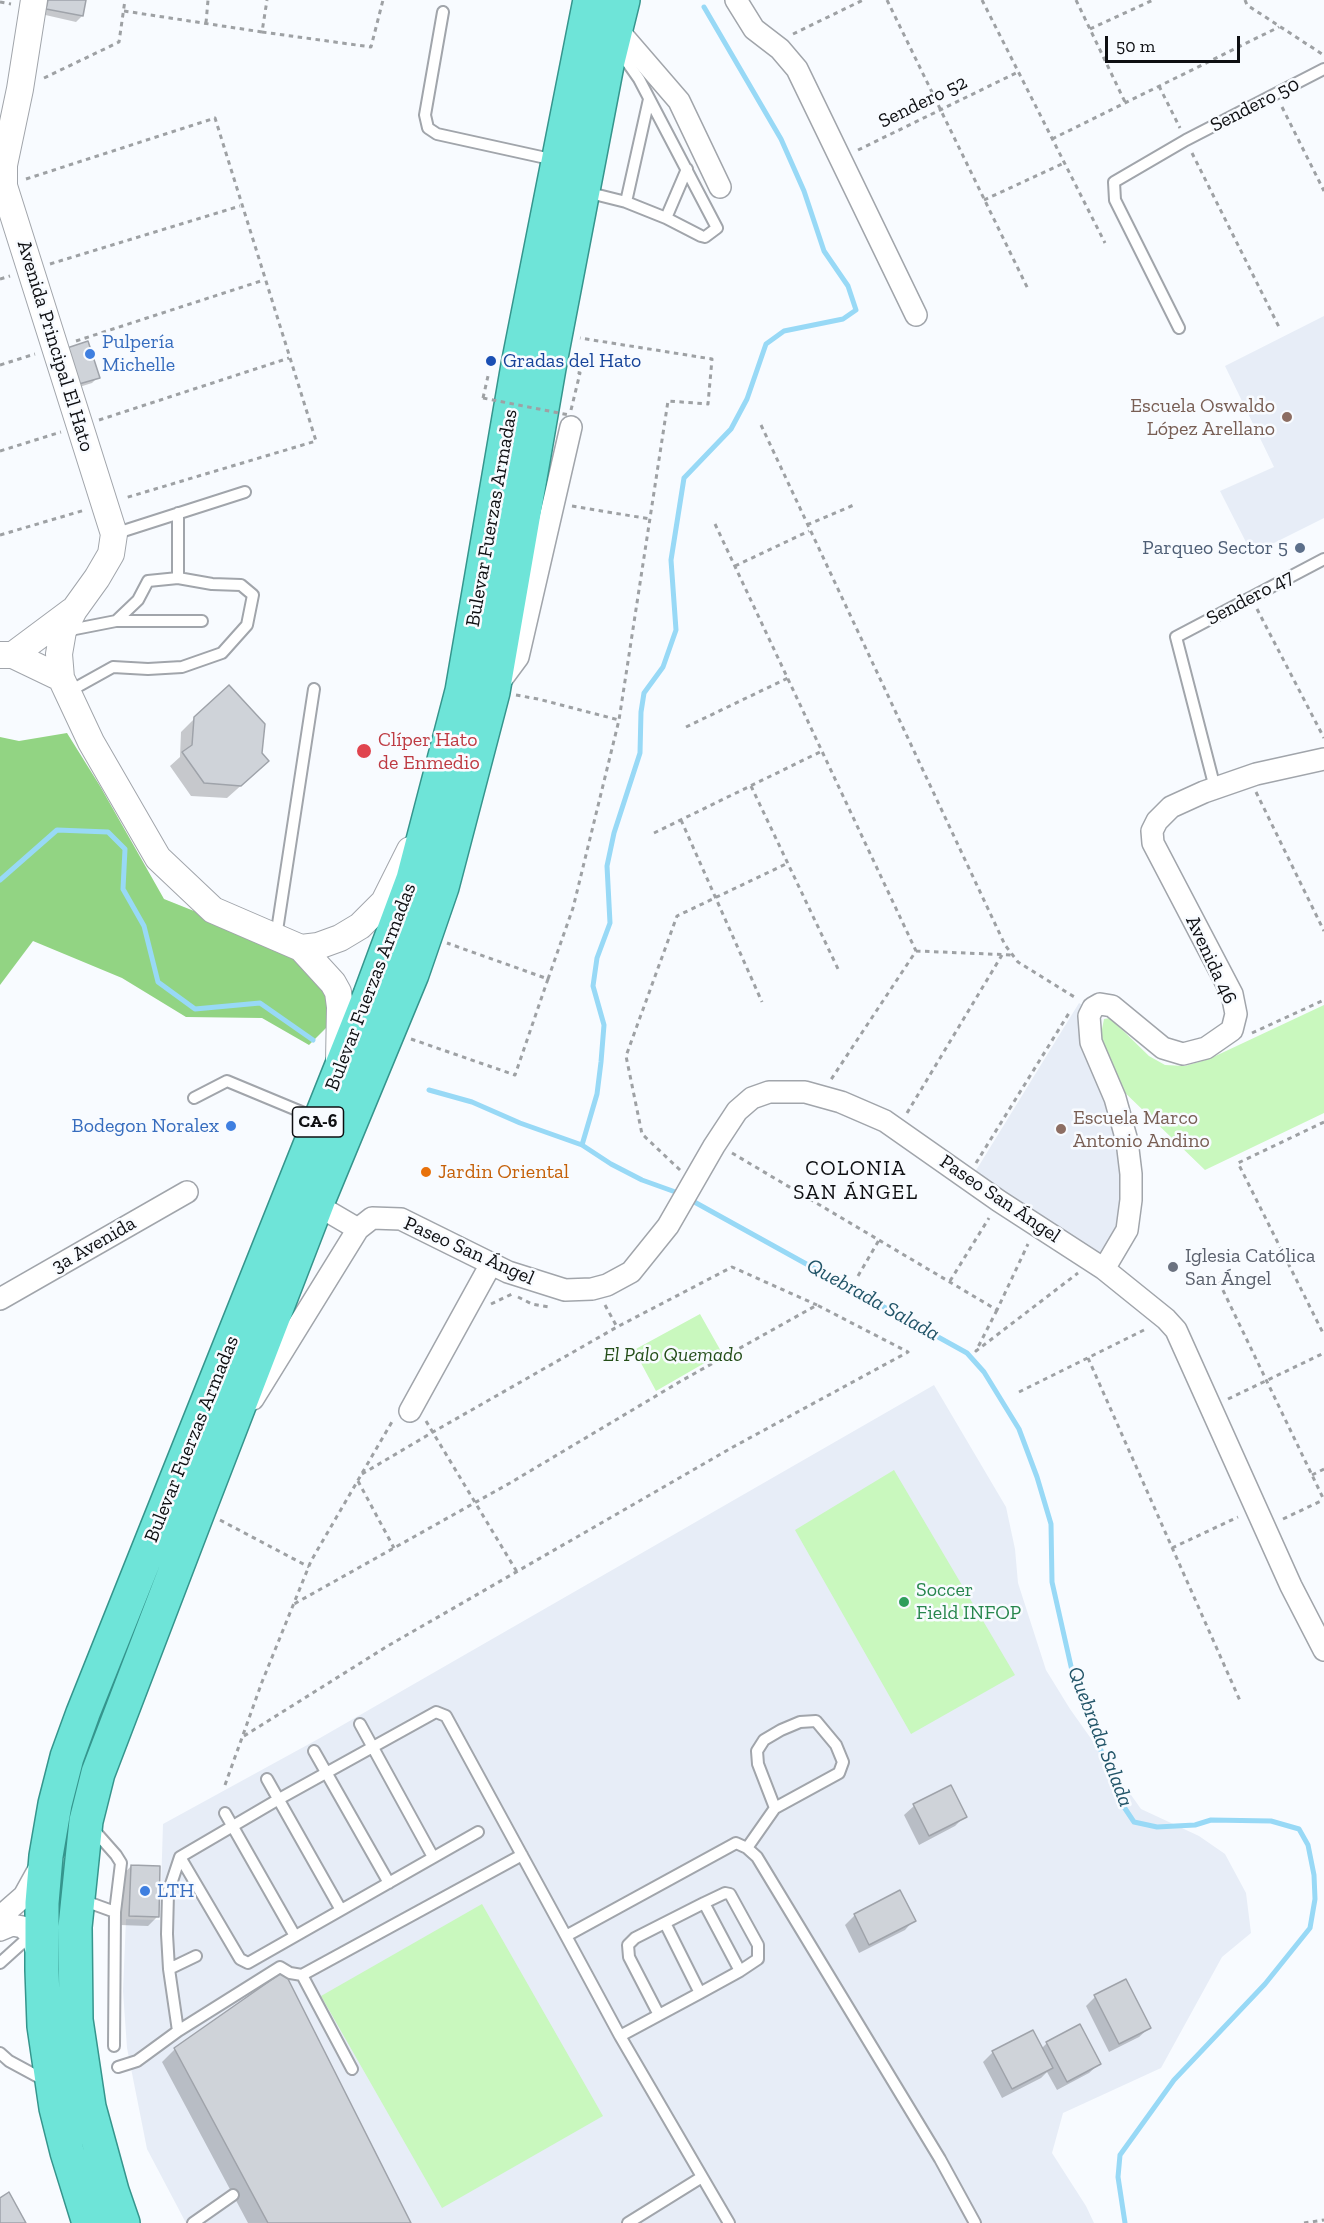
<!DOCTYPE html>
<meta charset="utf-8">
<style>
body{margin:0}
#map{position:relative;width:1324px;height:2223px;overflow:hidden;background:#f8fbff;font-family:"Zilla Slab",serif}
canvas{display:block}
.scale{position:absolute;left:1105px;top:36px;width:135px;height:27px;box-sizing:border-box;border:3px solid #0e0f12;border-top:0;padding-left:8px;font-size:18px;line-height:21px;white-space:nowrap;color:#0e0f12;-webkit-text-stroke:4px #f8fbff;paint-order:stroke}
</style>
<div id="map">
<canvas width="1324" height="2223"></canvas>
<div class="scale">50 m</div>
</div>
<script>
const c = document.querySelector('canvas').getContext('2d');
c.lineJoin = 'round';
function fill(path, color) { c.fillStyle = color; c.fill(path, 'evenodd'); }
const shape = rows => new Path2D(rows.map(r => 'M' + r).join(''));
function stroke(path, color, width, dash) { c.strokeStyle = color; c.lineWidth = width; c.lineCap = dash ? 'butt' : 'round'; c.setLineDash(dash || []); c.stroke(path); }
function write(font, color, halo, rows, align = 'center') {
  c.font = font + ' "Zilla Slab",serif'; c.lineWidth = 5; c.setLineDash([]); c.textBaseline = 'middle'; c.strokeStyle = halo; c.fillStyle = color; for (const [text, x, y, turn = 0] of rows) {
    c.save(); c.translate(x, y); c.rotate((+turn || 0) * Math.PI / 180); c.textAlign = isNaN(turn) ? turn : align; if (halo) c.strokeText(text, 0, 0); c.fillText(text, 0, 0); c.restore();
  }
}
const built = shape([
 [1324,316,1324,518,1252,554,1220,491,1274,467,1225,366],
 [1079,1003,1089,1009,1113,1101,1127,1202,1104,1260,975,1172],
 [934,1385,1006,1507,1015,1549,1018,1583,1046,1670,1070,1709,1141,1809,1199,1836,1225,1854,1246,1893,1251,1933,1222,1957,1161,2068,1063,2113,1052,2153,1086,2206,1094,2223,186,2223,147,2149,127,2048,123,1991,126,1919,160,1920,163,1824,320,1738]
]);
const green = shape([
 [1324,1005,1324,1113,1205,1170,1118,1086,1099,1044,1104,1019,1110,1018,1149,1056,1165,1065,1185,1066,1209,1059],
 [700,1314,722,1353,656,1391,634,1350],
 [894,1470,1015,1675,911,1734,795,1530],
 [482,1904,603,2116,442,2208,321,1996]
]);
const forest = shape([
 [67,733,100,786,164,899,199,913,297,960,328,992,329,1025,309,1045,262,1018,186,1017,122,978,33,941,0,985,0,737,19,741]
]);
const shadow = shape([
 [44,0,85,0,82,16,76,22,41,14],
 [62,356,98,377,92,383,73,389],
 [195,718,254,774,227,798,191,796,170,766,180,757,181,732],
 [950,1787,965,1816,955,1826,919,1845,904,1815,914,1806],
 [131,1866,157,1917,148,1926,120,1925,122,1876],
 [900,1892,914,1920,905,1930,859,1953,845,1925,854,1916],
 [1095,1997,1149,2028,1139,2037,1109,2052,1086,2006],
 [1047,2043,1099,2064,1089,2073,1057,2090,1047,2072,1041,2078,1002,2098,983,2062,993,2052,1041,2049],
 [175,2049,410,2223,248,2223,162,2062]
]);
const stream = shape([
 [0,880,57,830,108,832,125,849,123,889,144,926,158,982,195,1009,260,1003,313,1040],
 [429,1090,472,1102,520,1123,582,1145,611,1164,642,1180,681,1194],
 [582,1145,597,1094,601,1062,604,1025,593,986,597,958,610,923,607,866,614,833,640,753,641,712,644,693,663,667,676,630,671,560,684,478,731,429,747,399,766,344,784,331,843,319,856,310,848,286,824,251,804,191,781,139,704,7],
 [689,1199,967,1353,984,1372,1019,1429,1037,1477,1051,1524,1052,1582,1075,1684,1122,1804,1134,1822,1157,1827,1195,1825,1211,1820,1271,1821,1299,1829,1308,1845,1314,1875,1315,1899,1310,1928,1265,1984,1174,2080,1120,2155,1118,2177,1125,2223]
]);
const building = shape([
 [48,0,86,0,83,16,46,9,48,0],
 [88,341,100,378,79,384,67,348,88,341],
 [229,685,265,724,262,753,269,761,241,786,204,783,182,752,192,745,194,717,229,685],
 [951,1785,967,1817,929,1836,913,1804,951,1785],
 [131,1865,160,1866,159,1917,129,1916,131,1865],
 [900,1890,916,1921,869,1945,854,1914,900,1890],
 [284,1971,411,2223,268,2223,174,2048,284,1971],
 [1126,1979,1151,2028,1119,2044,1094,1995,1126,1979],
 [1080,2024,1101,2064,1067,2082,1046,2042,1080,2024],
 [1033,2030,1053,2068,1012,2089,992,2051,1033,2030],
 [9,2192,26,2223,0,2223,0,2198,9,2192]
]);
const path = shape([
 [887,0,1028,289],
 [982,0,1105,243],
 [1076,0,1125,102],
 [1245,0,1247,5,1322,54],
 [0,2,11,4],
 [124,11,262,32,267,0],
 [206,23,208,0],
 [1090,29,1153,0],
 [262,32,371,47,383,0],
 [793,34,863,0],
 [44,78,119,42,125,0],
 [1159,86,1180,128],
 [1282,107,1324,191],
 [1052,139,1279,27],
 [858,150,1018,72],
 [1192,153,1280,329],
 [26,179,215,118,316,441,125,498],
 [984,200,1064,163],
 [50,264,240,206],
 [0,279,10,276],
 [76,341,264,280],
 [0,365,35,354],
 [483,398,488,376],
 [571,410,580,373,574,372],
 [99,420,289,358],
 [761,425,1005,945,1018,962,1076,998],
 [0,451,61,432],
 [572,506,650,519],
 [715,524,916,951,830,1081],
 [807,525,856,504],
 [0,535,85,510],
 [735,566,809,531],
 [1257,609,1324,738],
 [516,695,538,699,619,720],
 [686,727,788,678],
 [751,786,839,971],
 [1256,792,1324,931],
 [681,820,762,1002],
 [654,833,822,751],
 [916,951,1013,955],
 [548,979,573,908,619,720,668,401,708,404,712,359,580,338],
 [1252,1033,1324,1000],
 [411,1039,515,1075,548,979,447,943],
 [907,1113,1002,955],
 [1324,1122,1238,1163,1324,1335],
 [732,1153,997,1310,1028,1244],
 [976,1163,1069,1013],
 [680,1170,642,1134,626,1056,677,916,788,863],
 [858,1276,879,1240],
 [950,1281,989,1218],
 [1219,1282,1324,1500],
 [518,1297,532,1304,549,1307],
 [491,1304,512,1294],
 [605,1305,617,1327],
 [997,1310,976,1351,1078,1273],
 [1088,1358,1241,1703],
 [1019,1392,1146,1329],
 [1228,1399,1324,1353],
 [426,1421,517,1572],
 [362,1474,433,1432,617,1327,732,1267,817,1305],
 [1312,1475,1324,1469],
 [358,1481,394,1548],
 [1283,1519,1323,1500],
 [220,1520,309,1567],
 [1172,1548,1238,1517],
 [244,1736,386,1647,733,1447,908,1352,817,1305,681,1381,510,1483,294,1604],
 [225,1785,262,1682,311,1561,393,1420],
 [1304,2223,1324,2220]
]);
const service = shape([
 [443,12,425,115,428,128,437,134,555,160],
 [586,192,626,202,666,218,701,236,705,237,717,228,639,79,618,49],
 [626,202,649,99],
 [666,218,687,169],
 [1179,328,1115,200,1114,182,1186,140,1324,69],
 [114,534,245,492],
 [178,578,178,513],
 [116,621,202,621],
 [65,631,116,621,138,600,148,581,178,578,212,584,241,585,253,595,247,625,222,653,182,667,148,669,113,667,68,692],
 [1215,788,1176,637,1324,559],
 [276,937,314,689],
 [194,1098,227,1081,316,1118],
 [360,1724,433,1857],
 [314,1751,389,1883],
 [267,1779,341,1910],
 [225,1813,295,1936],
 [93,1829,116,1855,121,1863,115,1912,114,2046],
 [747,1848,775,1808,839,1773,843,1762,836,1745,816,1721,800,1722,781,1730,764,1740,757,1751,758,1764,775,1808],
 [180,1857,240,1959,248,1963,478,1832],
 [82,1900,115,1912],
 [704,1903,740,1971],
 [665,1923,700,1993],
 [0,1963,31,1935],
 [169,1969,196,1956],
 [302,1975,352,2069],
 [178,2031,169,1969,167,1934,168,1893,180,1857,279,1799,436,1712,446,1716,566,1936],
 [620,2036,700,1993,740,1971,758,1959,758,1945,730,1894,725,1893,704,1903,635,1938,628,1945,629,1957,659,2015],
 [0,2053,9,2061,46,2081],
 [118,2067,137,2061,178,2031,280,1967,290,1973,302,1975,522,1855],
 [193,2223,233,2195],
 [628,2223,702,2177],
 [729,2223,620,2036,566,1936,736,1843,747,1848,757,1857,940,2159,975,2223]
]);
const minor = shape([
 [736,0,754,29,780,49,797,69,916,315],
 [616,28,679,101,720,187],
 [498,684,518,657,571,427],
 [317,1205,358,1229],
 [1104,1269,1127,1230,1131,1200,1131,1174,1127,1141,1115,1098,1091,1042,1089,1016,1093,1008,1100,1004,1112,1006,1163,1048,1183,1054,1206,1048,1232,1030,1236,1014,1232,994,1153,843,1152,831,1157,821,1171,807,1204,792,1256,774,1324,759],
 [0,1299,187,1192],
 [253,1399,358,1229,372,1218,401,1219,508,1272,565,1290,592,1289,607,1285,631,1272,668,1226,714,1146,737,1111,752,1098,769,1092,805,1092,841,1102,885,1121,999,1201,1104,1269,1166,1319,1176,1330,1291,1586,1324,1650],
 [410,1411,491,1264],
 [0,1917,24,1896,40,1867],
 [0,1930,12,1925,23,1927,31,1935,38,1955]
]);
const tertiary = shape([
 [34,0,20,89,4,165,4,186,114,534,111,554,97,578,74,610,63,631,59,654,61,678,91,742,158,858,213,910,301,948,333,983,338,992,340,1007,339,1061],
 [0,655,13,655,61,678],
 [13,655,72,611],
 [301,948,318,946,340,938,360,926,384,902,410,850]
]);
const trunk = shape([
 [89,2223,67,2152,56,2108,44,2026,42,1970,42,1903,46,1856,55,1804,67,1757,83,1713,370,995,413,879,462,691,518,365,590,0],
 [123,2223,112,2191,89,2107,76,2020,75,1927,86,1821,98,1773,199,1509,318,1201,412,974,442,887,493,692,549,368,607,65,623,0]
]);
const pathBridge = shape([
 [483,398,569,415]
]);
const markers = [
 [90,354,6,"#3f7fe0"],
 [491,361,6,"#1a4fb4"],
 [1287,417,6,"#8d6e63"],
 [1300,548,6,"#5c6f8a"],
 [364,751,8,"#e0444e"],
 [231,1126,6,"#3f7fe0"],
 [1061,1129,6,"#8d6e63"],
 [426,1172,6,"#e8710a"],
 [1173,1267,6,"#6b7280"],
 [904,1602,6,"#2e9e5b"],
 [145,1891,6,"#3f7fe0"]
];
const shields = [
 [318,1122,51]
];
const shieldNames = [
 ["CA-6",318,1122]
];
const streetNames = [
 ["Sendero 52",923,102,-26],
 ["Sendero 50",1255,105,-27],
 ["Avenida Principal El Hato",55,346,73],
 ["Bulevar Fuerzas Armadas",492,518,-80],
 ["Sendero 47",1250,598,-28],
 ["Avenida 46",1211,960,65],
 ["Bulevar Fuerzas Armadas",371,987,-69],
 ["Paseo San Ángel",1000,1199,34],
 ["3a Avenida",94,1245,-30],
 ["Paseo San Ángel",469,1251,24],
 ["Bulevar Fuerzas Armadas",192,1439,-68]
];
const shopNames = [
 ["Pulpería",102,342],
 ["Michelle",102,365],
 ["Bodegon Noralex",219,1126,"right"],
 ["LTH",157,1891]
];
const transitNames = [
 ["Gradas del Hato",503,361]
];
const educationNames = [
 ["Escuela Oswaldo",1275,406],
 ["López Arellano",1275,429],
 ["Escuela Marco",1073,1118,"left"],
 ["Antonio Andino",1073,1141,"left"]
];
const serviceNames = [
 ["Parqueo Sector 5",1288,548]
];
const healthNames = [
 ["Clíper Hato",378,740],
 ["de Enmedio",378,763]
];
const foodNames = [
 ["Jardin Oriental",438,1172]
];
const worshipNames = [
 ["Iglesia Católica",1185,1256],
 ["San Ángel",1185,1279]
];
const parkNames = [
 ["El Palo Quemado",673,1355]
];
const leisureNames = [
 ["Soccer",916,1590],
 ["Field INFOP",916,1613]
];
const neighbourhoodNames = [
 ["COLONIA",856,1169],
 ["SAN ÁNGEL",856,1193]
];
const waterNames = [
 ["Quebrada Salada",873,1300,29],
 ["Quebrada Salada",1100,1737,69]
];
fill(built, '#e7edf7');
fill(green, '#c9f8be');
fill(forest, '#92d483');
fill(shadow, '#0003');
stroke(stream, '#98d9f6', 5);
fill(building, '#cfd3d9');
stroke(building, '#9fa3aa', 1.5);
stroke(service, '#a1a5ab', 14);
stroke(minor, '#a1a5ab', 24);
stroke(tertiary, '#a1a5ab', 28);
stroke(trunk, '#35958d', 36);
stroke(path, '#9ea1a4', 3, [4.5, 4.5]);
stroke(service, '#fff', 10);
stroke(minor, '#fff', 21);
stroke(tertiary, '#fff', 26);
stroke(trunk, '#6ee4d8', 33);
stroke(pathBridge, '#9ea1a4', 3, [4.5, 4.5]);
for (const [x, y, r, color] of markers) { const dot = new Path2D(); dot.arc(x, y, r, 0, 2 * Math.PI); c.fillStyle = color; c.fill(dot); stroke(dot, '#f8fbff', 2); }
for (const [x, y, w] of shields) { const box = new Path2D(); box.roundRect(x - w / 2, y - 15, w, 30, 4.5); c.fillStyle = '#f8fbff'; c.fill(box); stroke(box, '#0e0f12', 1.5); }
write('bold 18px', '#0e0f12', null, shieldNames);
write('20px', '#0e0f12', '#f8fbff', streetNames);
write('20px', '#366cbe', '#f8fbff', shopNames, 'left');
write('20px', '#164399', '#f8fbff', transitNames, 'left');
write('20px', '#785e54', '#f8fbff', educationNames, 'right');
write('20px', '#4e5e75', '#f8fbff', serviceNames, 'right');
write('20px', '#be3a42', '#f8fbff', healthNames, 'left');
write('20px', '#c56008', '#f8fbff', foodNames, 'left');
write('20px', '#5b616d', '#f8fbff', worshipNames, 'left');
write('italic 20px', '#244e19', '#f8fbff', parkNames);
write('20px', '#27864d', '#f8fbff', leisureNames, 'left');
c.letterSpacing = '1.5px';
write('21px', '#0e0f12', '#f8fbff', neighbourhoodNames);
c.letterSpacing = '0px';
write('italic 21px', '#215468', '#f8fbff', waterNames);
</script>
